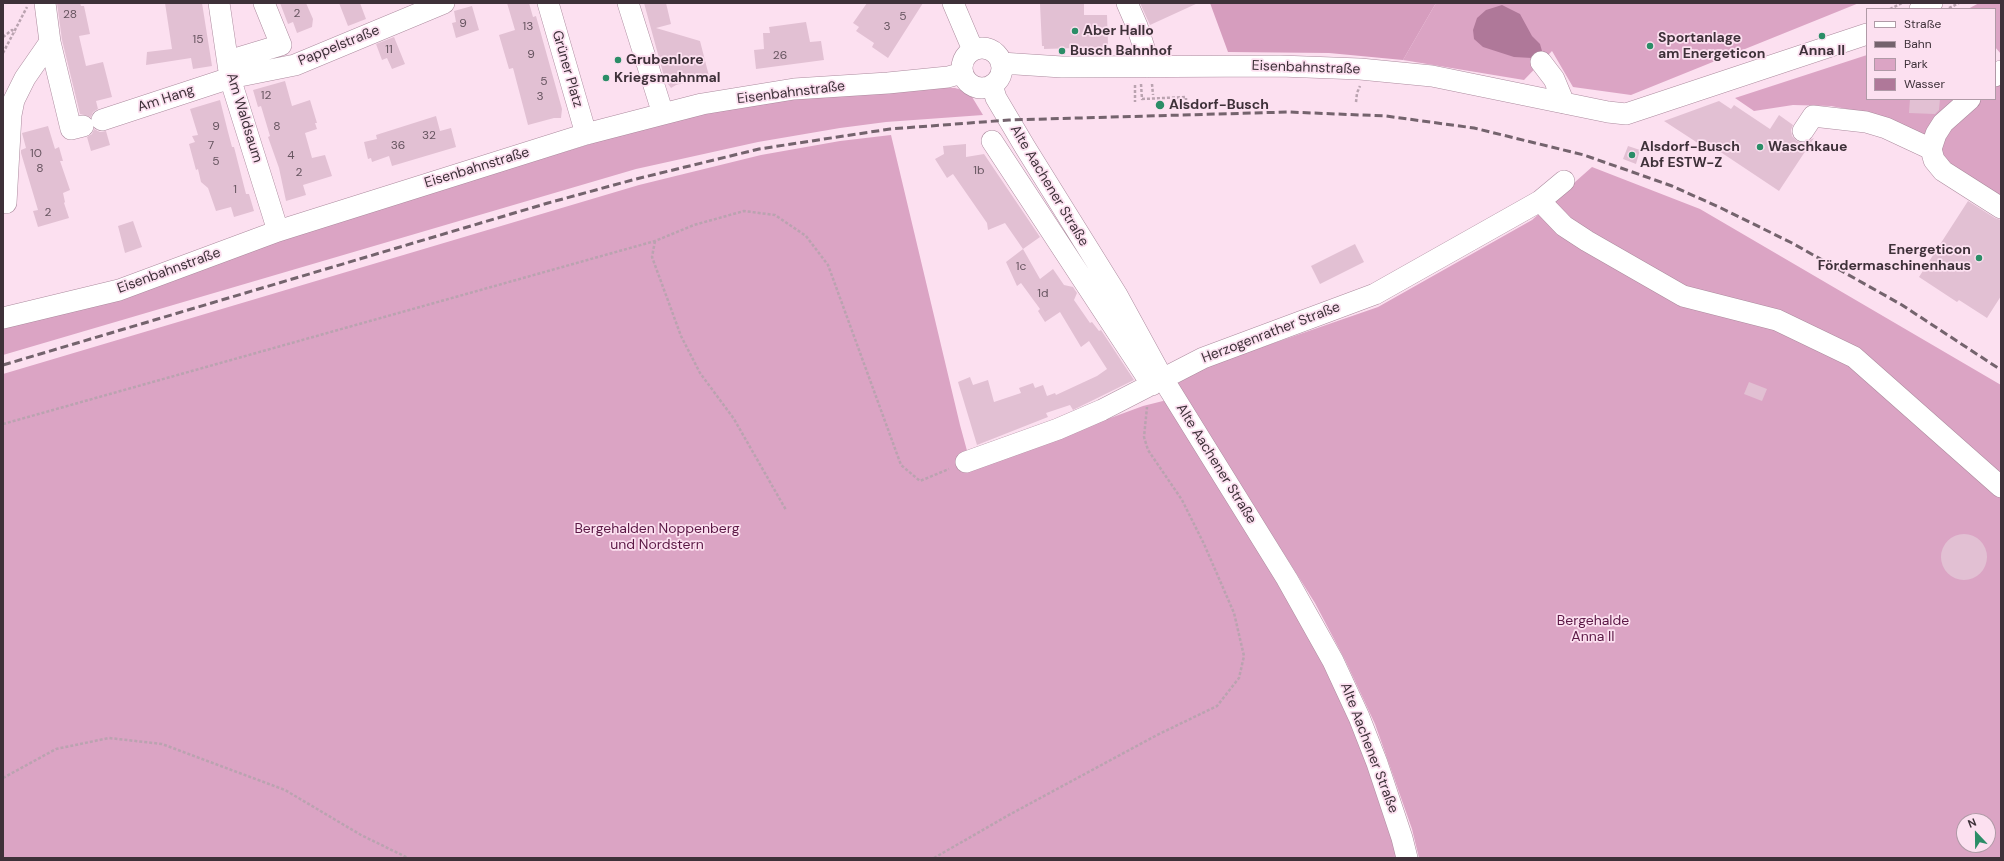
<!DOCTYPE html>
<meta charset="utf-8">
<style>
body{margin:0}
#map{position:relative;width:2004px;height:861px;overflow:hidden;background:#fce0f0;font-family:"DM Sans",sans-serif}
canvas{display:block}
.frame{position:absolute;inset:0;border:4px solid #3e3139;pointer-events:none}
.legend{position:absolute;left:1866px;top:8px;width:130px;height:92px;box-sizing:border-box;background:#fce0f0;border:1px solid #b09aa7;margin:0;padding:5px 7px;list-style:none;font-size:12px;color:#3e3139}
.legend li{display:flex;align-items:center;gap:8px;height:20px}
.legend b{width:20px;border:1px solid #b09aa7}
.north{position:absolute;left:1956px;top:813px;width:40px;height:40px;box-sizing:border-box;background:#fce0f0;border:1px solid #b09aa7;border-radius:50%;rotate:338deg;font-size:11px;font-weight:700;line-height:16px;text-align:center;color:#3e3139}
.north::after{content:'';display:block;margin:auto;width:14px;height:18px;background:#2b8d67;clip-path:polygon(50% 0,100% 100%,50% 72%,0 100%)}
</style>
<div id="map">
<canvas width="2004" height="861"></canvas>
<div class="frame"></div>
<ul class="legend">
<li><b style="height:5px;background:#fff"></b>Straße</li>
<li><b style="height:5px;background:#74636d"></b>Bahn</li>
<li><b style="height:11px;background:#dba4c4"></b>Park</li>
<li><b style="height:11px;background:#af7899"></b>Wasser</li>
</ul>
<div class="north">N</div>
</div>
<script>
const c = document.querySelector('canvas').getContext('2d');
c.lineJoin = 'round';
function fill(path, color) { c.fillStyle = color; c.fill(path, 'evenodd'); }
const shape = rows => new Path2D(rows.map(r => 'M' + r).join(''));
function stroke(path, color, width, dash) { c.strokeStyle = color; c.lineWidth = width; c.lineCap = dash ? 'butt' : 'round'; c.setLineDash(dash || []); c.stroke(path); }
function write(font, color, halo, rows, align = 'center') {
  c.font = font + ' "DM Sans",sans-serif'; c.lineWidth = 3.5; c.setLineDash([]); c.textBaseline = 'middle'; c.strokeStyle = halo; c.fillStyle = color; for (const [text, x, y, turn = 0] of rows) {
    c.save(); c.translate(x, y); c.rotate((+turn || 0) * Math.PI / 180); c.textAlign = isNaN(turn) ? turn : align; if (halo) c.strokeText(text, 0, 0); c.fillText(text, 0, 0); c.restore();
  }
}
const green = shape([
 [1436,3,1859,3,1631,95,1573,87,1552,51,1524,80,1403,60],
 [1979,3,2001,3,2001,54,1995,47,1995,9,1968,9],
 [1867,55,1867,99,1959,99,1924,138,1873,114,1831,106,1793,105,1754,111,1735,98],
 [2001,78,2001,202,1942,159,1942,139,1978,99,1995,99,1995,83],
 [933,88,955,88,969,92,983,115,886,122,840,128,758,142,636,169,3,355,3,326,330,223,656,124,776,100],
 [891,135,960,425,972,469,1143,406,1167,400,1365,725,1399,858,3,858,3,374,639,185,761,155,840,141],
 [1592,167,1700,209,2001,385,2001,858,1419,858,1412,829,1375,724,1345,660,1315,603,1173,378,1378,307,1532,220],
 [1964,821,1988,821,1988,845,1964,845]
]);
const forest = shape([
 [1210,3,1436,3,1403,60,1329,53,1228,52]
]);
const water = shape([
 [1502,5,1520,14,1532,36,1540,44,1542,51,1541,55,1532,58,1514,57,1483,47,1474,39,1473,30,1477,18,1486,10]
]);
const building = shape([
 [57,3,80,3,81,6,84,6,90,34,79,36,86,66,103,62,112,97,96,101,98,109,93,112,91,117,80,114,62,40],
 [165,3,202,3,212,66,193,69,191,58,146,65,147,52,172,49],
 [280,3,306,3,313,19,312,27,297,33,293,22,288,24],
 [339,3,360,3,366,19,348,26],
 [507,3,529,3,533,17,536,16,562,109,561,118,554,118,528,125,513,68,509,69,499,35,515,30],
 [644,3,666,3,671,24,656,28,700,41,709,76,676,85,671,88,665,80],
 [867,3,923,3,888,58,872,47,874,43,856,31,859,27,853,23],
 [1084,3,1084,15,1107,15,1108,47,1044,49,1044,46,1042,46,1040,4],
 [1140,3,1198,3,1150,25],
 [472,6,479,30,456,38,452,23,456,22,454,11],
 [806,22,810,42,821,41,824,60,756,69,754,50,764,49,763,33,770,33,769,27],
 [394,37,405,64,392,69,387,58,382,60,376,44],
 [285,81,292,106,310,100,317,123,315,123,317,129,305,133,312,158,325,155,332,176,303,185,306,195,286,201,279,168,268,137,270,136,261,106,258,107,253,90],
 [1910,99,1940,99,1939,110,1935,114,1909,113],
 [220,100,228,132,232,147,234,147,246,194,249,194,254,211,234,217,231,207,216,211,208,188,201,182,198,169,196,170,189,144,195,142,192,136,198,135,190,109],
 [1719,101,1731,109,1734,105,1770,129,1779,115,1793,125,1791,130,1792,136,1797,141,1803,143,1814,138,1779,191,1710,145,1707,149,1664,121],
 [436,116,440,131,451,128,456,147,392,166,389,156,372,162,371,158,368,159,364,142,377,139,376,135],
 [48,126,55,149,59,147,63,161,60,161,70,190,63,193,65,202,64,203,69,218,38,227,33,211,38,210,21,153,21,150,26,148,22,133],
 [94,129,100,132,106,131,110,145,91,151,87,137,92,134],
 [966,144,966,157,984,154,1040,237,1023,249,1005,223,988,230,987,223,953,174,947,178,935,159,944,154,943,146],
 [1628,146,1640,150,1636,164,1623,159],
 [1968,201,1995,218,2001,220,2001,296,1987,318,1959,300,1957,302,1919,277],
 [133,221,142,247,125,253,118,226],
 [1355,244,1364,262,1320,284,1311,266],
 [1023,249,1040,279,1053,269,1064,285,1073,287,1077,293,1074,300,1090,323,1092,322,1099,331,1101,330,1134,380,1073,410,1070,405,1046,413,1048,417,977,445,958,382,970,377,973,385,988,380,994,402,1021,393,1019,388,1033,383,1035,388,1043,385,1047,396,1055,393,1056,395,1097,376,1107,369,1089,341,1081,347,1060,312,1045,322,1038,311,1040,309,1021,283,1017,286,1006,262],
 [1749,382,1767,389,1762,401,1744,394],
 '1941 557a23 23 0 1 1 46 0a23 23 0 1 1-46 0Z'
]);
const path = shape([
 [1949,8,1959,3],
 [1890,9,1902,3],
 [3,37,12,30,15,33],
 [3,53,27,7],
 [1141,84,1142,99,1186,97,1186,100],
 [1152,84,1153,95],
 [1135,85,1135,102],
 [1356,102,1357,93,1360,86],
 [655,241,652,257,681,336,700,373,734,419,786,510],
 [3,424,655,241,694,225,744,211,775,215,806,236,828,265,901,465,920,481,949,469],
 [3,778,56,749,109,738,162,744,285,790,361,835,408,858],
 [934,858,1007,816,1157,735,1217,706,1239,678,1244,656,1234,613,1204,544,1182,500,1148,450,1144,437,1147,407]
]);
const minor = shape([
 [45,3,50,42,71,129,83,126],
 [219,3,230,78,278,231],
 [548,3,586,134],
 [628,3,663,114],
 [953,3,973,50],
 [1127,3,1137,26,1147,57,1147,67],
 [1920,9,1932,3],
 '962 68a20 20 0 1 1 40 0a20 20 0 1 1-40 0Z',
 [228,61,281,45,264,3],
 [1541,62,1554,79,1564,103],
 [1001,63,1062,67,1280,66,1360,69,1432,76,1608,112,1626,114,1867,34],
 [1995,76,2001,71],
 [992,85,996,98,1025,147,1117,295,1163,379,1287,579,1333,661,1359,717,1377,763,1402,838,1407,858],
 [102,120,230,78,295,65,444,3],
 [1803,131,1813,116,1866,122,1886,128,1931,149,1936,134,1943,123,1970,99],
 [992,141,1152,385],
 [1931,149,1934,160,1943,171,2001,208],
 [1540,201,1564,226,1587,241,1683,296,1777,320,1854,357,2001,487],
 [6,203,11,115,14,100,25,78,50,42],
 [3,318,119,290,278,231,586,134,663,114,702,104,794,89,888,83,948,77,962,73],
 [966,462,1058,429,1102,410,1203,358,1375,294,1540,201,1564,181]
]);
const rail = shape([
 [3,365,548,203,636,179,759,149,890,129,1009,120,1288,112,1386,116,1474,128,1584,155,1672,186,1721,208,1792,243,1902,305,2001,370]
]);
const markers = [
 [1075,31,4,"#2b8d67"],
 [1822,36,4,"#2b8d67"],
 [1650,46,4,"#2b8d67"],
 [1062,51,4,"#2b8d67"],
 [618,60,4,"#2b8d67"],
 [606,78,4,"#2b8d67"],
 [1160,105,5,"#2b8d67"],
 [1760,147,4,"#2b8d67"],
 [1632,155,4,"#2b8d67"],
 [1979,258,4,"#2b8d67"]
];
const numberNames = [
 ["2",297,14],
 ["28",70,15],
 ["5",903,17],
 ["9",463,24],
 ["13",528,27],
 ["3",887,27],
 ["15",198,40],
 ["11",389,50],
 ["9",531,55],
 ["26",780,56],
 ["5",544,82],
 ["12",266,96],
 ["3",540,97],
 ["9",216,127],
 ["8",277,127],
 ["32",429,136],
 ["7",211,146],
 ["36",398,146],
 ["10",36,154],
 ["4",291,156],
 ["5",216,162],
 ["8",40,169],
 ["1b",979,171],
 ["2",299,173],
 ["1",235,190],
 ["2",48,213],
 ["1c",1021,267],
 ["1d",1043,294]
];
const poiNames = [
 ["Aber Hallo",1083,31],
 ["Sportanlage",1658,38],
 ["am Energeticon",1658,54],
 ["Busch Bahnhof",1070,51],
 ["Anna II",1822,51,"center"],
 ["Grubenlore",626,60],
 ["Kriegsmahnmal",614,78],
 ["Alsdorf-Busch",1169,105],
 ["Alsdorf-Busch",1640,147],
 ["Abf ESTW-Z",1640,163],
 ["Waschkaue",1768,147],
 ["Energeticon",1971,250,"right"],
 ["Fördermaschinenhaus",1971,266,"right"]
];
const streetNames = [
 ["Pappelstraße",339,46,-22],
 ["Eisenbahnstraße",1306,68,2],
 ["Grüner Platz",567,69,74],
 ["Eisenbahnstraße",791,93,-7],
 ["Am Hang",166,99,-18],
 ["Am Waldsaum",244,118,73],
 ["Eisenbahnstraße",477,168,-17],
 ["Alte Aachener Straße",1049,186,59],
 ["Eisenbahnstraße",169,271,-20],
 ["Herzogenrather Straße",1271,333,-21],
 ["Alte Aachener Straße",1216,464,58],
 ["Alte Aachener Straße",1369,748,69]
];
const parkNames = [
 ["Bergehalden Noppenberg",657,529],
 ["und Nordstern",657,545],
 ["Bergehalde",1593,621],
 ["Anna II",1593,637]
];
fill(green, '#dba4c4');
fill(forest, '#d69dbe');
fill(water, '#af7899');
fill(building, '#e2c0d3');
stroke(minor, '#ac8b9e', 22);
stroke(path, '#baa3b0', 2.5, [3, 2]);
stroke(minor, '#fff', 21);
stroke(rail, '#74636d', 3, [8, 4]);
for (const [x, y, r, color] of markers) { const dot = new Path2D(); dot.arc(x, y, r, 0, 2 * Math.PI); c.fillStyle = color; c.fill(dot); stroke(dot, '#fce0f0', 1.5); }
write('12px', '#675560', null, numberNames);
write('bold 14px', '#3e3139', '#fce0f0', poiNames, 'left');
write('14px', '#3e3139', '#fce0f0', streetNames);
write('14px', '#5b1845', '#fce0f0', parkNames);
</script>
